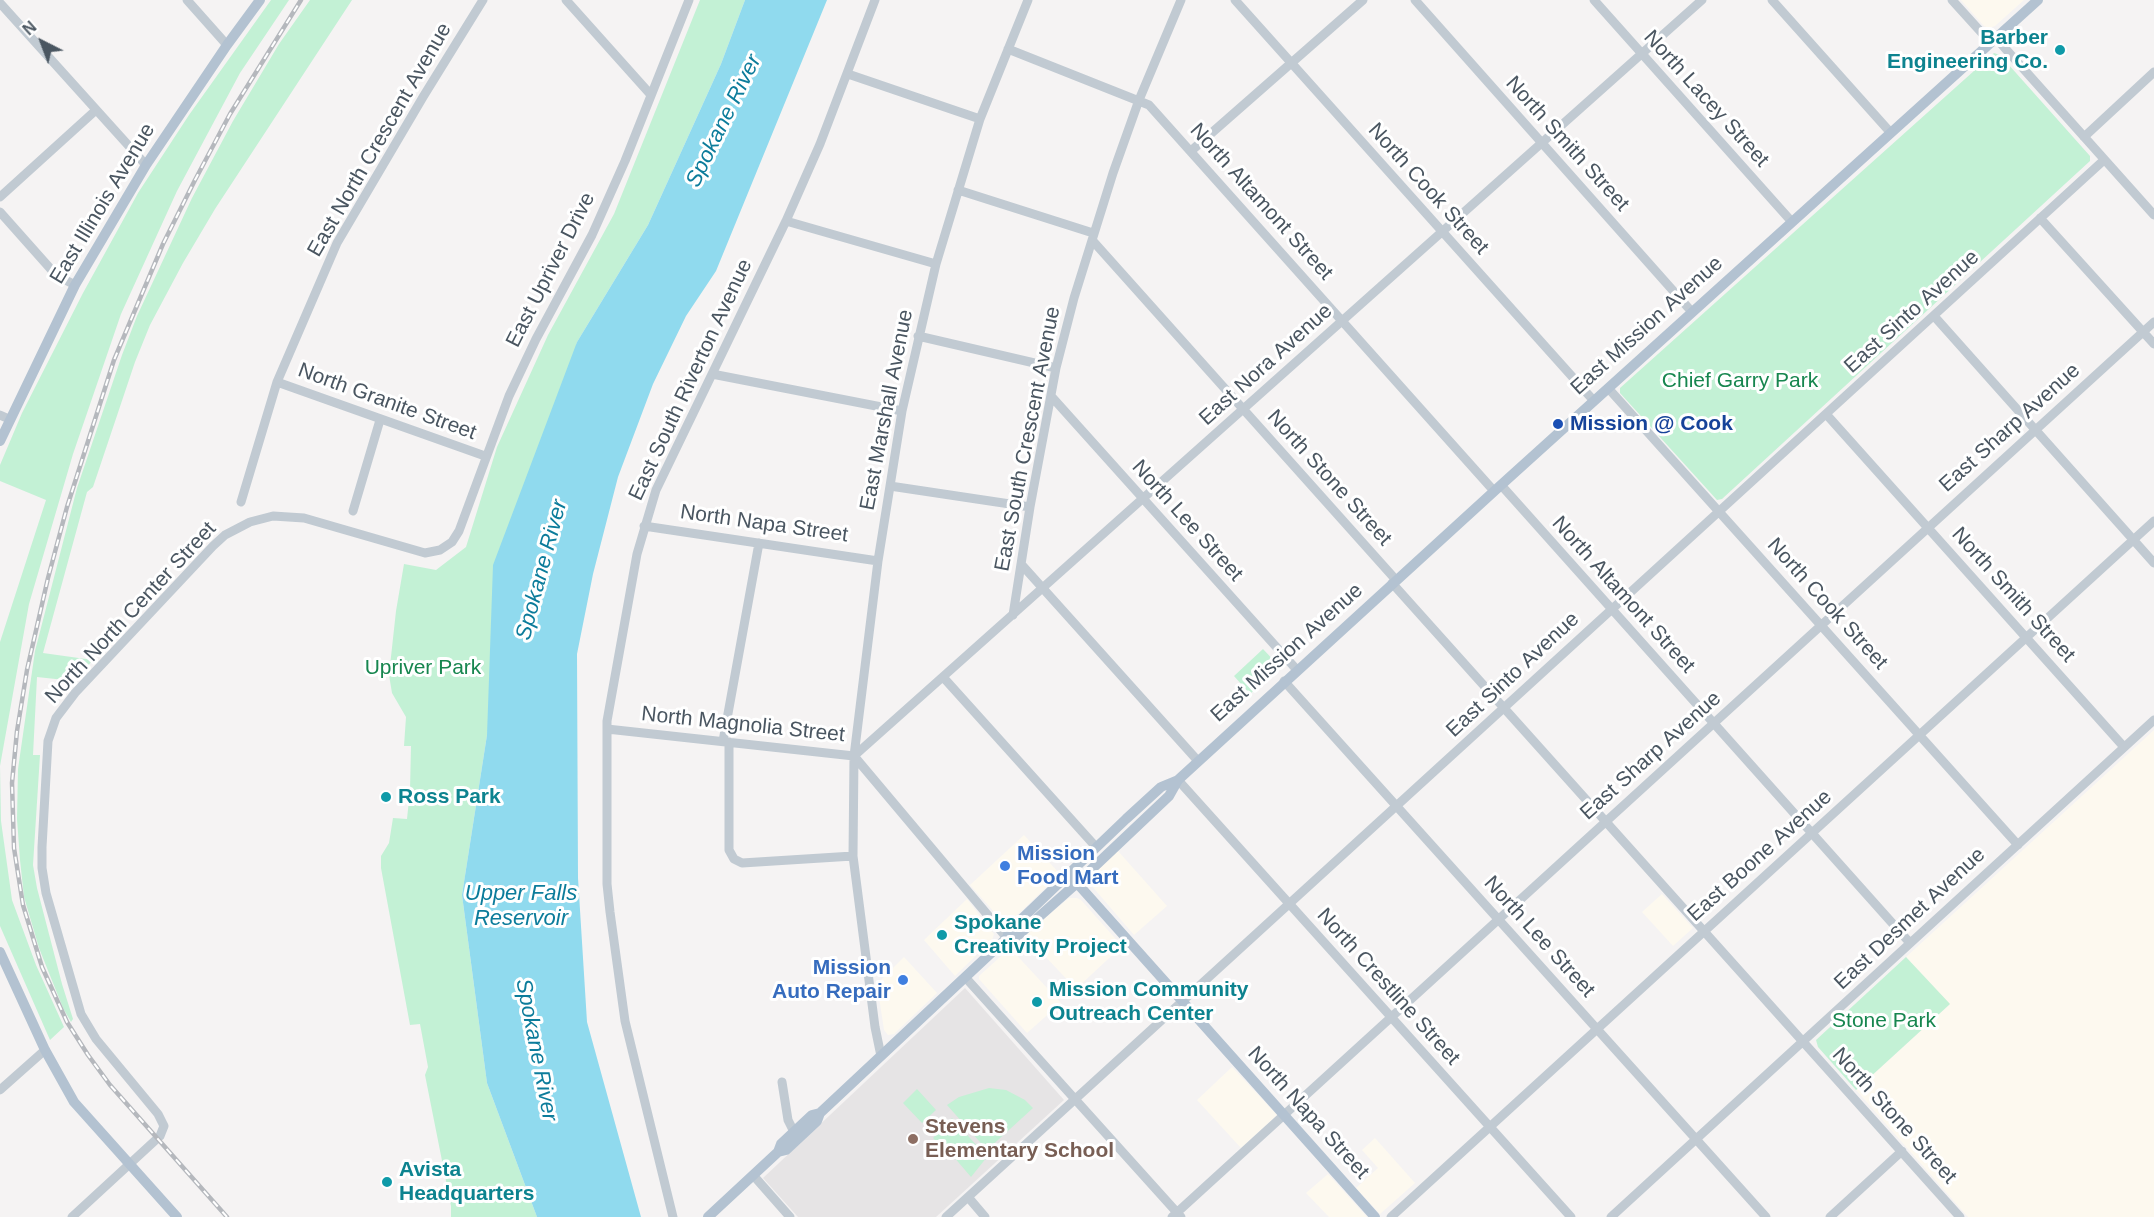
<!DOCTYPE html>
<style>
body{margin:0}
#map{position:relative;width:2154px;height:1217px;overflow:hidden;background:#f5f3f3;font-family:Arial,sans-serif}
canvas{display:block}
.north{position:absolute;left:12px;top:12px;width:60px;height:60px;-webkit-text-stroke:4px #fff;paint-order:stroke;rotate:318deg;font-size:16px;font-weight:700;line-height:24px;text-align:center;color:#4a5661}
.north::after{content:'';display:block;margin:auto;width:21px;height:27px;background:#4a5661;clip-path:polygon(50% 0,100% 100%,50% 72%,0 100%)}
</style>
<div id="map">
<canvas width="2154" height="1217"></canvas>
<div class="north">N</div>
</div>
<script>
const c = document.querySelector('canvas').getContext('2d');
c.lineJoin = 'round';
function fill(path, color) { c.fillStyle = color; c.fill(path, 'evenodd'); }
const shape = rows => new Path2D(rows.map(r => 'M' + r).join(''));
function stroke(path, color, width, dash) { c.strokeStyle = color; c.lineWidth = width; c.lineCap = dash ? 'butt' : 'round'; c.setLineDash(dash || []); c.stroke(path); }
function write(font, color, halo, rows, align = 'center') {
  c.font = font + ' Arial,sans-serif'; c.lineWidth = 6; c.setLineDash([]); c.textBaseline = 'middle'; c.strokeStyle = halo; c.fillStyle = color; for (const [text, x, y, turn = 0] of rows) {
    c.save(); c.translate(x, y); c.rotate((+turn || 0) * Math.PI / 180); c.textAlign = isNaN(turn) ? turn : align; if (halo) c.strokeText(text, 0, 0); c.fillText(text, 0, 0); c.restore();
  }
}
const commercial = shape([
 [1961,0,2024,0,1995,26,1989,28,1984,26],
 [2154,730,2154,1217,1968,1217,1856,1090,1949,1005,1906,957],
 [1024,835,1060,874,1012,920,1004,923,970,885],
 [1118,851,1167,906,1134,935,1091,885,1092,876],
 [1662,894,1693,928,1673,946,1642,912],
 [1069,898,1077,898,1081,900,1122,946,1076,989,1025,935],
 [967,899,994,934,992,940,955,976,924,940],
 [1010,948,1061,1003,1027,1033,979,979,979,976],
 [904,957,937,993,894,1034,888,1035,884,1030,877,984],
 [1232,1067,1277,1115,1241,1148,1197,1100],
 [1375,1138,1415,1183,1380,1214,1356,1188,1378,1168,1362,1150],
 [1328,1174,1367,1217,1329,1217,1306,1193]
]);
const education = shape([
 [965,988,1064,1100,936,1217,798,1217,763,1178]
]);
const green = shape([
 [271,0,289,0,240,73,177,191,121,314,73,454,29,604,0,766,1,821,12,900,36,965,64,1027,50,1040,0,926,0,642,46,500,0,481,0,465,22,413,83,293,138,193,189,115],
 [310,0,352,0,215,209,183,263,150,325,135,362,93,487,87,492,43,653,93,660,74,681,37,677,33,755,40,755,33,865,37,888,62,984,73,1019,71,1022,63,1008,39,948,24,897,20,860,17,819,18,769,35,651,77,488,122,355,137,316,192,198,233,121,279,44],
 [700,0,745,0,721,64,648,225,577,342,487,735,462,895,487,1083,537,1217,451,1217,451,1206,425,1075,428,1067,420,1024,410,1025,381,868,381,856,389,843,393,818,407,819,410,790,411,746,404,746,406,717,392,693,389,675,396,611,404,564,436,570,466,547,497,447,548,335,614,214],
 [1994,53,2000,55,2090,156,2090,161,1722,499,1717,500,1620,393,1620,388],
 [1263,649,1280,667,1250,694,1234,676],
 [1906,957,1950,1004,1856,1090,1818,1047,1816,1040],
 [989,1088,1006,1090,1025,1100,1033,1108,987,1150,947,1105,959,1097],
 [917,1089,936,1110,922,1123,903,1103],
 [952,1118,987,1157,971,1177,941,1142,939,1144,933,1138]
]);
const water = shape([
 [745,0,827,0,716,271,686,316,653,384,618,477,593,574,577,654,578,878,587,1022,641,1217,537,1217,487,1083,462,895,487,735,493,565,577,342,648,225,721,64]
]);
const minor = shape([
 [187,0,227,45],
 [566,0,651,95],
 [1235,0,1594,401],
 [1415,0,1692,312],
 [1594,0,1792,222],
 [1772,0,1890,132],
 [1952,0,1990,42],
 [0,3,146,165],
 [1995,37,2154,215],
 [1008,49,1149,105,1494,491],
 [848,74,980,119],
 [2084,137,2154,72],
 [1191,151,1363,0],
 [958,190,1093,233],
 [0,197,96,110],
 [0,212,56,275,75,285],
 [2040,218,2154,344],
 [786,221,936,264],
 [1092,240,1396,580],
 [1934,316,2154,563],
 [918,336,1056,368],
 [712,374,902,411],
 [277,382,485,456],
 [1608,388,2018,845],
 [1051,396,1297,670],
 [1826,414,2124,747],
 [0,415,9,419],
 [1501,485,1910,943],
 [890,486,1030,507],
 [241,502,277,382,337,243,423,97,483,0],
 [353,511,380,420],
 [644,526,878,561],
 [1021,564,1198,761],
 [1392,583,1960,1217],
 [1013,615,1030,507,1056,368,1074,298,1113,173,1139,100,1181,0],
 [943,677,1096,847],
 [1284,681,1766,1217],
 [607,729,854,756,1007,938],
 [723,741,759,543],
 [729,742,729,850,734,859,742,863,853,856],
 [854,756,1702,0],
 [1178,780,1571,1217],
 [965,977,1181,1217],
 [881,1056,875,1027,853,856,854,756,878,561,902,411,936,264,980,119,1028,0],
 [782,1082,788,1120,794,1132],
 [0,1090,45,1050],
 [753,1175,790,1217],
 [968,1197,985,1217],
 [72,1217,160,1136,164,1126,158,1114,96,1039,81,1014,46,893,42,868,42,847,48,741,56,718,75,693,213,546,225,535,250,522,273,516,304,518,425,553,440,550,452,542,459,531,509,396,536,339,592,235,625,161,689,0],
 [673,1217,625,1021,610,912,607,884,607,721,637,554,656,490,786,221,820,144,875,0],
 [946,1217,2104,160],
 [1172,1217,2154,322],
 [1391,1217,2154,521],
 [1611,1217,2154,720],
 [1830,1217,1902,1151]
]);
const major = shape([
 [0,441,75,285,146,165,227,45,260,0],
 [1068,873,1375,1217],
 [1007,938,1015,938,1077,883,1169,796,1178,780],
 [0,952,45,1050,74,1102,177,1217],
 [778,1152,781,1144,812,1115,820,1113],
 [708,1217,778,1152,786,1150,817,1121,820,1113,1007,938,1009,931,1126,819,1161,787,1178,780,1501,485,2038,0]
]);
const rail = shape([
 [227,1217,110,1085,88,1055,67,1022,42,967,23,905,14,848,12,783,17,731,27,670,48,578,67,507,114,360,163,244,195,180,230,114,301,0]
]);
const markers = [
 [2060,50,6,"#0f9aa8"],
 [1558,424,6,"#1a4fb4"],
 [386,797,6,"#0f9aa8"],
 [1005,866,6,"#3f7fe0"],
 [942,935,6,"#0f9aa8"],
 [903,980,6,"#3f7fe0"],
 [1037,1002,6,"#0f9aa8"],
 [913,1139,6,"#8d6e63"],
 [387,1182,6,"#0f9aa8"]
];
const cultureNames = [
 ["Barber",2048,38,"right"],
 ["Engineering Co.",2048,62,"right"],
 ["Ross Park",398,797],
 ["Spokane",954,923],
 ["Creativity Project",954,947],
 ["Mission Community",1049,990],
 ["Outreach Center",1049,1014],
 ["Avista",399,1170],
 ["Headquarters",399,1194]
];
const streetNames = [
 ["North Lacey Street",1706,99,48],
 ["East North Crescent Avenue",380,140,-60],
 ["North Smith Street",1567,144,48],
 ["North Cook Street",1428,189,48],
 ["North Altamont Street",1261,202,48],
 ["East Illinois Avenue",103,204,-59],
 ["East Upriver Drive",551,270,-63],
 ["East Sinto Avenue",1912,312,-42],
 ["East Mission Avenue",1647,326,-42],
 ["East Nora Avenue",1266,365,-42],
 ["East South Riverton Avenue",691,380,-65],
 ["North Granite Street",387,402,20],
 ["East Marshall Avenue",887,410,-79],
 ["East Sharp Avenue",2010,428,-42],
 ["East South Crescent Avenue",1028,439,-79],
 ["North Stone Street",1329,478,48],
 ["North Lee Street",1187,521,48],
 ["North Napa Street",764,524,8],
 ["North Altamont Street",1623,595,48],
 ["North Smith Street",2013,595,48],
 ["North Cook Street",1827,604,48],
 ["North North Center Street",131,613,-47],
 ["East Mission Avenue",1287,653,-42],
 ["East Sinto Avenue",1513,675,-43],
 ["North Magnolia Street",743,725,6],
 ["East Sharp Avenue",1651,756,-42],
 ["East Boone Avenue",1760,856,-42],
 ["East Desmet Avenue",1910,919,-43],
 ["North Lee Street",1539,937,48],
 ["North Crestline Street",1388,987,48],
 ["North Napa Street",1308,1113,48],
 ["North Stone Street",1894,1116,48]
];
const parkNames = [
 ["Chief Garry Park",1740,381],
 ["Upriver Park",423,668],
 ["Stone Park",1884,1021]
];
const transitNames = [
 ["Mission @ Cook",1570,424]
];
const shopNames = [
 ["Mission",1017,854],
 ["Food Mart",1017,878],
 ["Mission",891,968,"right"],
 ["Auto Repair",891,992,"right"]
];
const educationNames = [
 ["Stevens",925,1127],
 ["Elementary School",925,1151]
];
const waterNames = [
 ["Spokane River",724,121,-64],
 ["Spokane River",542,570,-75],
 ["Upper Falls",521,894],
 ["Reservoir",521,919],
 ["Spokane River",536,1050,79]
];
fill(commercial, '#fdf9ef');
fill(education, '#e6e4e5');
fill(green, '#c3f1d5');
fill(water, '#90daee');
stroke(minor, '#c1cad2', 9);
stroke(major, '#b3c2d1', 10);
stroke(rail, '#b5b8bd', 4.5);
stroke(rail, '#fff', 2, [7]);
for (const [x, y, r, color] of markers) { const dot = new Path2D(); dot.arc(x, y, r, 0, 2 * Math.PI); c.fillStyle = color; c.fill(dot); stroke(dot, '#fff', 2); }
write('bold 21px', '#0d838f', '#fff', cultureNames, 'left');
write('21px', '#4a5661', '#fff', streetNames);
write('21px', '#17864f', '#fff', parkNames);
write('bold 21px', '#164399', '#fff', transitNames, 'left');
write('bold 21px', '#366cbe', '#fff', shopNames, 'left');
write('bold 21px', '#785e54', '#fff', educationNames, 'left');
write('italic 22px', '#0c7c9b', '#fff', waterNames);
</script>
